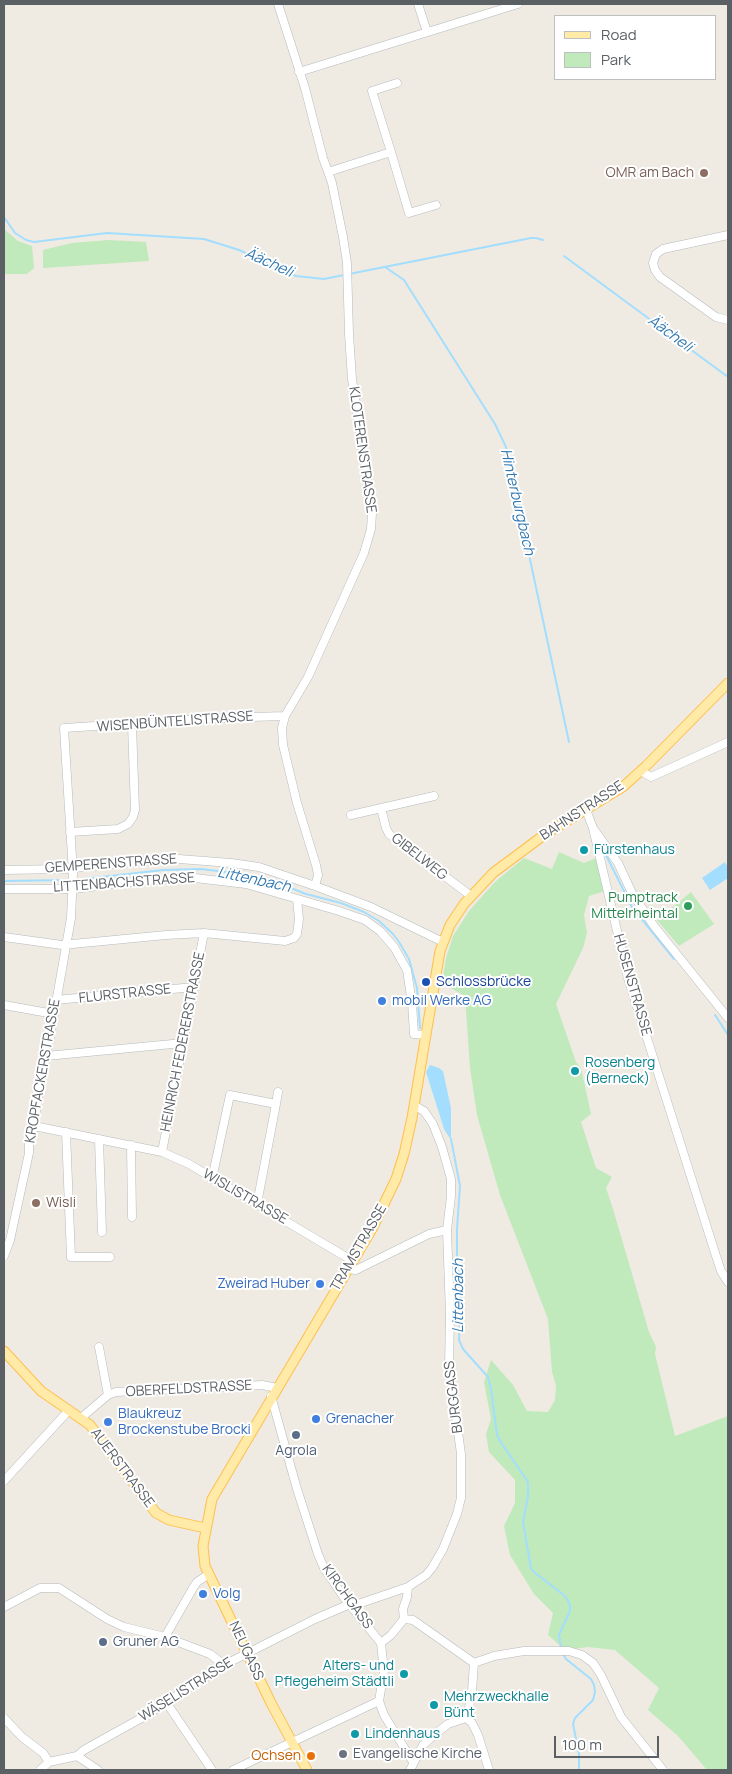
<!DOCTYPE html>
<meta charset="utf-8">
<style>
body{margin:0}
#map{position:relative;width:732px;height:1774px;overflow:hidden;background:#efebe2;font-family:Manrope,sans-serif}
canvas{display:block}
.frame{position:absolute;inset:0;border:5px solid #5b6065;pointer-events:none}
.legend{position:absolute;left:554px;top:15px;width:162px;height:65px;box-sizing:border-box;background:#fff;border:1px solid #bdbfc1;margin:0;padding:6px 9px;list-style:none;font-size:15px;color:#5b6065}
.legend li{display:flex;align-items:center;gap:10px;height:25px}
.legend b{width:25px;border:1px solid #bdbfc1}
.scale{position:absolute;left:554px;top:1736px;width:105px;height:22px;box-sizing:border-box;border:2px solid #5b6065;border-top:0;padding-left:6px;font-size:15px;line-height:18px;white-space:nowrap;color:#5b6065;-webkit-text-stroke:4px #fff;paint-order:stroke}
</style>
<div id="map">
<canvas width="732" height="1774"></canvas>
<div class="frame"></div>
<ul class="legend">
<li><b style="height:6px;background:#ffeaa8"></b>Road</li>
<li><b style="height:14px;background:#c0e9bc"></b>Park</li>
</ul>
<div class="scale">100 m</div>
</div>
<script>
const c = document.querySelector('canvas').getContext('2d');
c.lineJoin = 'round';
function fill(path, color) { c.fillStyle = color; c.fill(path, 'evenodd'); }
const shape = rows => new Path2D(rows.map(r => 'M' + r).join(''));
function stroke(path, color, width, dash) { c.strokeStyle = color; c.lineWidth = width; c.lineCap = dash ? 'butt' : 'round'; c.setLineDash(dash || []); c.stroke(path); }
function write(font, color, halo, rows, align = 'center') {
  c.font = font + ' Manrope,sans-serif'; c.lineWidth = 4; c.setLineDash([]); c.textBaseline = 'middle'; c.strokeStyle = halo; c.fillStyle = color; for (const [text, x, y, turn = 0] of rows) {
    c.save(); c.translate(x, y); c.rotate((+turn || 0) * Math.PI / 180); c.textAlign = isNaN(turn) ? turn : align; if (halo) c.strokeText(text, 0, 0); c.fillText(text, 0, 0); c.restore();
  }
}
const green = shape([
 [4,229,18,241,32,246,34,268,27,274,4,274],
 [108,240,146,242,149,261,43,268,43,250,72,243],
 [559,852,584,863,596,858,605,891,589,896,584,915,587,933,583,948,556,1004,576,1062,581,1068,591,1114,581,1122,596,1168,612,1177,606,1188,613,1209,649,1332,656,1347,655,1354,675,1436,728,1416,728,1770,707,1770,678,1736,648,1710,659,1688,615,1650,588,1647,565,1650,548,1635,553,1613,534,1594,510,1555,504,1526,515,1503,515,1480,489,1452,486,1434,491,1419,484,1382,491,1360,513,1385,527,1411,548,1412,555,1400,556,1386,552,1372,548,1319,500,1195,477,1115,470,1068,465,996,442,983,446,958,453,936,469,911,495,882,524,858,552,869],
 [691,892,714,924,679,946,657,920]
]);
const water = shape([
 [725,862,728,868,728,878,710,890,702,878],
 [430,1065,439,1068,443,1071,451,1108,451,1140,444,1129,426,1072]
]);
const stream = shape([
 [4,217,15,233,26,240,34,242,107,233,204,239,239,250,296,276,324,279,344,275],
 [564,256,728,377],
 [385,267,404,280,495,424,506,447,569,742],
 [349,274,531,238,536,238,543,240],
 [604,851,632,907,674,959],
 [75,880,163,870,201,869,226,872,273,881,306,894,341,903,364,912,379,921,393,934,399,942,409,959,417,988,420,1028],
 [4,881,70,880],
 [715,1015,728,1035],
 [451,1139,460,1186,457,1229,457,1259,461,1287,459,1340,463,1349,488,1377,491,1389,497,1435,500,1441,528,1482,528,1497,523,1522,531,1568,534,1572,565,1596,570,1605,570,1611,559,1635,561,1648],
 [562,1652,566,1659,591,1679,594,1685,595,1692,593,1700,575,1718,573,1724,579,1754,579,1770]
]);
const minor = shape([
 [278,4,305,88,323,158,332,183,343,237,347,263,349,334,352,379,372,513,371,529,364,553,308,677,285,716,282,728,283,745,297,803,316,865,318,875,315,886],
 [418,4,427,32],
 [299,72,518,4],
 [391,152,372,91,397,83],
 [328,172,391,152,409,213,436,205],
 [728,235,663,249,656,254,653,263,655,270,660,277,716,317,728,320],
 [641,771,651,777,728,742],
 [381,808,386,828,389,834,471,896],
 [586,810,593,828,618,863,632,893,654,926,728,1018],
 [351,815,434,796],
 [593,828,628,978,716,1256,721,1271,728,1282],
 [70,832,118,829,128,824,133,817,135,810,132,725],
 [4,870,63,869,155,860,179,859,231,863,259,867,315,886,371,907,443,942],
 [4,889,73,889,148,880,195,878,246,884,339,911,365,920,380,931,394,947,407,970,412,1003,414,1034,426,1035],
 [4,937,62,945,166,935,204,933,285,941,294,938,297,934,299,919,297,899],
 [56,1000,194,987],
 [4,1005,54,1014],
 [46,1056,183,1043],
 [276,1104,278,1092],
 [34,1126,162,1152,189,1164,353,1261],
 [66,1132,71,1257,110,1257],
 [99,1139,102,1232],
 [131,1145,132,1217],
 [162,1152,204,933],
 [212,1179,230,1095,276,1104,257,1204],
 [4,1256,10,1240,29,1153,29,1144,34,1126,38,1095,50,1037,71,918,73,873,64,728,219,718,285,716],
 [348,1269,356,1270,429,1234,447,1230],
 [99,1347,108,1395],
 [271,1396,297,1489,318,1554,324,1568,345,1599,381,1643,384,1671,379,1701,384,1715,413,1762],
 [81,1418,108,1395,116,1392,262,1385,277,1388],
 [4,1481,69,1410],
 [4,1607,40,1588,59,1588,107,1619,124,1627,165,1637,210,1654,224,1665],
 [404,1619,413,1620,474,1663],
 [165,1637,193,1588,197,1582,209,1574],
 [381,1643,391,1635,404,1619,403,1609,407,1597,408,1587,426,1575,432,1568,443,1549,457,1514,461,1498,461,1454,449,1367,450,1314,447,1230,451,1196,451,1179,442,1147,433,1124,424,1111,415,1106],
 [474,1663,494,1656,524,1651,569,1651,582,1655,593,1663,601,1675,621,1717,663,1770],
 [166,1702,212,1770],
 [4,1718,22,1737,43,1753,49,1762,77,1756,98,1770],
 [466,1718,472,1723,478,1735,489,1770],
 [466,1718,468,1713,472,1691,474,1663],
 [77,1756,84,1750,145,1716,224,1665,315,1619,350,1604,358,1604,408,1587],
 [40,1770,49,1762],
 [233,1770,379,1701],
 [410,1770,423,1745,434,1735,448,1724,466,1718]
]);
const major = shape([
 [4,1351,41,1391,90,1425,156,1513,169,1520,205,1528],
 [307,1770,271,1703,205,1566,203,1546,212,1499,372,1229,396,1179,404,1154,412,1118,440,951,450,925,464,904,493,873,544,835,624,786,646,766,728,683]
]);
const markers = [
 [704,173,5,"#8d6e63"],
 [584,850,5,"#0f9aa8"],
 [688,906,5,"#2e9e5b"],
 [426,982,5,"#1a4fb4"],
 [382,1001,5,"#3f7fe0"],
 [575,1071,5,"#0f9aa8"],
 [36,1203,5,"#8d6e63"],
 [320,1284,5,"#3f7fe0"],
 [316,1419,5,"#3f7fe0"],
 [108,1422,5,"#3f7fe0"],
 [296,1435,5,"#5c6f8a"],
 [203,1594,5,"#3f7fe0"],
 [103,1642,5,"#5c6f8a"],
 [404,1674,5,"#0f9aa8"],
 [434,1705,5,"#0f9aa8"],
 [355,1734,5,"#0f9aa8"],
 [343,1754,5,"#6b7280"],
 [311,1756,5,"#e8710a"]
];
const educationNames = [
 ["OMR am Bach",694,173],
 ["Wisli",46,1203,"left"]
];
const streetNames = [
 ["KLOTERENSTRASSE",362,450,82],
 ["WISENBÜNTELISTRASSE",175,722,-4],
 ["BAHNSTRASSE",582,811,-33],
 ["GIBELWEG",419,857,38],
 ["GEMPERENSTRASSE",111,864,-4],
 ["LITTENBACHSTRASSE",124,883,-4],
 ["HUSENSTRASSE",632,985,74],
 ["FLURSTRASSE",125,994,-6],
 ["HEINRICH FEDERERSTRASSE",183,1042,-79],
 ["KROPFACKERSTRASSE",43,1071,-80],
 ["WISLISTRASSE",245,1197,30],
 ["TRAMSTRASSE",359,1248,-60],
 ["OBERFELDSTRASSE",189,1389,-3],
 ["BURGGASS",454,1397,-97],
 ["AUERSTRASSE",122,1468,53],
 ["KIRCHGASS",347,1597,54],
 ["NEUGASS",246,1651,65],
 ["WÄSELISTRASSE",186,1690,-32]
];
const cultureNames = [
 ["Fürstenhaus",594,850],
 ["Rosenberg",585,1063],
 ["(Berneck)",585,1079],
 ["Alters- und",394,1666,"right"],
 ["Pflegeheim Städtli",394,1682,"right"],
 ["Mehrzweckhalle",444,1697],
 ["Bünt",444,1713],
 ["Lindenhaus",365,1734]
];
const leisureNames = [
 ["Pumptrack",678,898],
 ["Mittelrheintal",678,914]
];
const transitNames = [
 ["Schlossbrücke",436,982]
];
const shopNames = [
 ["mobil Werke AG",392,1001],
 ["Zweirad Huber",310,1284,"right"],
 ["Blaukreuz",118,1414],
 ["Brockenstube Brocki",118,1430],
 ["Grenacher",326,1419],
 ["Volg",213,1594]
];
const serviceNames = [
 ["Agrola",296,1451],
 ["Gruner AG",113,1642,"left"]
];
const worshipNames = [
 ["Evangelische Kirche",353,1754]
];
const foodNames = [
 ["Ochsen",301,1756]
];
const waterNames = [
 ["Äächeli",269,263,24],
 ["Äächeli",670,334,36],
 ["Hinterburgbach",517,502,77],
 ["Littenbach",254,880,12],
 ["Littenbach",459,1296,-90]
];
fill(green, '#c0e9bc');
fill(water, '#a3deff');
stroke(stream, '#a3deff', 2);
stroke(minor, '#b5babe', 9);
stroke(major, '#ffbf4c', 11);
stroke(minor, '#fff', 8);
stroke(major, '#ffeaa8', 9);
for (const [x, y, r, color] of markers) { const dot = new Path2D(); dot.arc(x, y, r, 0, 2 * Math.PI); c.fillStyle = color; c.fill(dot); stroke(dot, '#fff', 2); }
write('14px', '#785e54', '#fff', educationNames, 'right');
write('14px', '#5b6065', '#fff', streetNames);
write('14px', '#0d838f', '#fff', cultureNames, 'left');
write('14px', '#27864d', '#fff', leisureNames, 'right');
write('14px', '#164399', '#fff', transitNames, 'left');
write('14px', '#366cbe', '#fff', shopNames, 'left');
write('14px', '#4e5e75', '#fff', serviceNames);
write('14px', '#5b616d', '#fff', worshipNames, 'left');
write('14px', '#c56008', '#fff', foodNames, 'right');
write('italic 15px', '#337ab2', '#fff', waterNames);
</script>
